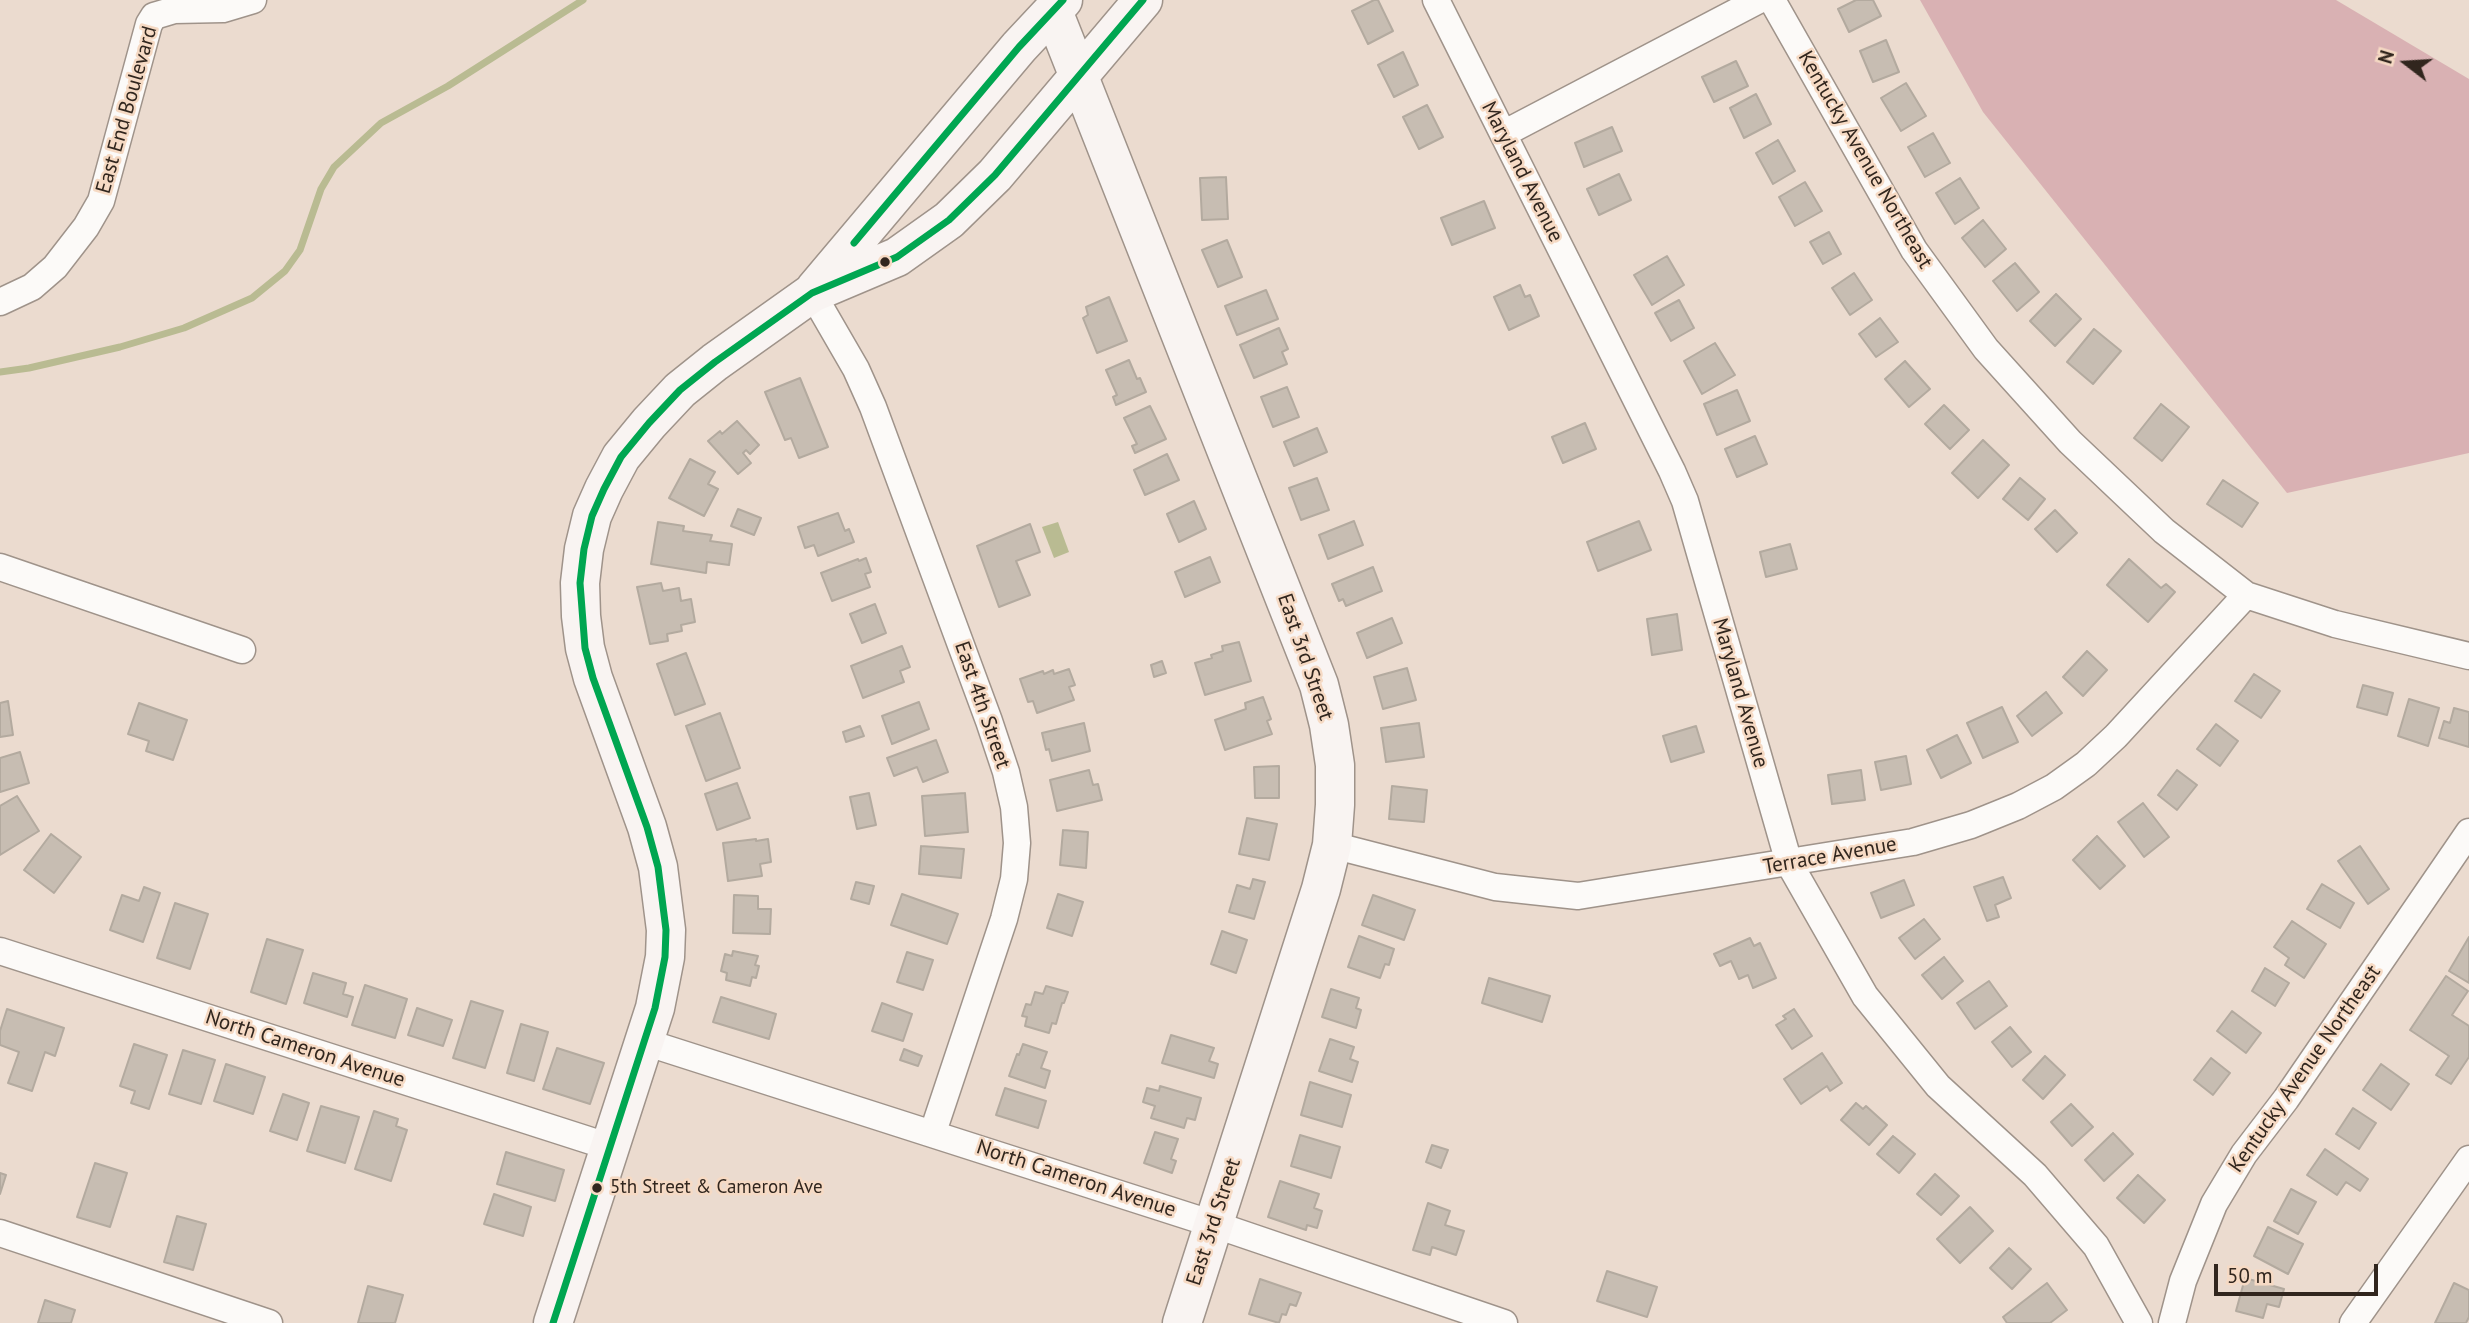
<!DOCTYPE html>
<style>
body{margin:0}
#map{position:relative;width:2469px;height:1323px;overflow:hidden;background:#ebdbcf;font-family:"PT Sans",sans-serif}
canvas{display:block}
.north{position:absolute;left:2371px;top:28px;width:70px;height:70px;-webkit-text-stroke:5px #f6dac4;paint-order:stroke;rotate:287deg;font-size:19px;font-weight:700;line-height:28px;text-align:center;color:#31261e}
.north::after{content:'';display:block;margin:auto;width:24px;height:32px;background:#31261e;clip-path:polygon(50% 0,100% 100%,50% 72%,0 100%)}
.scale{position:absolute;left:2214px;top:1264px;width:164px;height:32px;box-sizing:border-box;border:4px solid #31261e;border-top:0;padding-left:9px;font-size:21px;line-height:24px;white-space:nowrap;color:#31261e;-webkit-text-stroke:5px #f6dac4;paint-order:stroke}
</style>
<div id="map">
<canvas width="2469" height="1323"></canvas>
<div class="north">N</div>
<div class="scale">50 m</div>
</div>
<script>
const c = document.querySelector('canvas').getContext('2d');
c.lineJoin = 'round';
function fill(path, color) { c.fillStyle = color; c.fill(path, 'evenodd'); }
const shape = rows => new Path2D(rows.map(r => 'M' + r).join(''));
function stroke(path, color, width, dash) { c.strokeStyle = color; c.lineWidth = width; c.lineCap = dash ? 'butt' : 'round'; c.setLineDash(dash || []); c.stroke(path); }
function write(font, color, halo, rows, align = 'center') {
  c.font = font + ' "PT Sans",sans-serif'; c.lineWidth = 5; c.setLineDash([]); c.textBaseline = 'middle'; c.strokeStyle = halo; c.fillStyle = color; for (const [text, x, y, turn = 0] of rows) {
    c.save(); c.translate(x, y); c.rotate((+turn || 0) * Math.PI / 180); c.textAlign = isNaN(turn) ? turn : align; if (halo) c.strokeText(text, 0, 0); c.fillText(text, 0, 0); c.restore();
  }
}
const forest = shape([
 [1920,0,2336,0,2469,79,2469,453,2287,493,1983,112]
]);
const water = shape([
 [1058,522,1069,552,1054,558,1042,527]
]);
const stream = shape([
 [0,372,29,368,120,347,184,328,252,298,285,271,300,250,321,189,334,167,381,123,448,86,583,0]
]);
const building = shape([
 [1374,0,1378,0,1393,31,1368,44,1352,11,1374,0],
 [1856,0,1873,0,1881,16,1849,32,1838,9,1856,0],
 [1886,40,1899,72,1873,82,1860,51,1886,40],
 [1403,52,1418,85,1394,97,1378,65,1403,52],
 [1736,61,1748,86,1714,102,1702,77,1736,61],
 [1906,83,1926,116,1901,131,1881,98,1906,83],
 [1756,94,1771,124,1744,138,1730,108,1756,94],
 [1427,105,1443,137,1419,149,1403,117,1427,105],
 [1612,127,1622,151,1584,167,1575,143,1612,127],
 [1933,133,1950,163,1925,177,1908,147,1933,133],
 [1778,140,1795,171,1773,184,1756,153,1778,140],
 [1619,174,1631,200,1599,215,1587,189,1619,174],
 [1226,177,1228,219,1202,220,1200,178,1226,177],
 [1960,178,1979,208,1955,224,1936,193,1960,178],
 [1805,182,1822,211,1795,226,1779,197,1805,182],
 [1484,201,1495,228,1452,245,1441,218,1484,201],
 [1983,220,2006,249,1985,267,1962,238,1983,220],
 [1829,232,1841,254,1823,264,1810,242,1829,232],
 [1227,240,1242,277,1218,287,1202,250,1227,240],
 [1667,256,1684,285,1652,305,1634,275,1667,256],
 [2015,263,2039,292,2017,311,1993,281,2015,263],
 [1854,273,1872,300,1850,315,1832,288,1854,273],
 [1520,285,1525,297,1530,295,1539,316,1509,330,1494,297,1520,285],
 [1266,290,1278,319,1237,335,1225,306,1266,290],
 [2056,294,2081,319,2055,346,2030,321,2056,294],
 [1109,297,1127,341,1097,353,1083,318,1088,315,1086,307,1109,297],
 [1679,300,1694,328,1671,341,1655,313,1679,300],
 [1880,318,1898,342,1876,357,1859,334,1880,318],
 [1279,328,1288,349,1282,352,1287,364,1254,378,1240,345,1279,328],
 [2094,329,2121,351,2093,384,2067,362,2094,329],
 [1715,343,1735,375,1702,394,1684,361,1715,343],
 [1129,360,1137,379,1140,378,1146,392,1116,405,1113,397,1117,395,1106,370,1129,360],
 [1905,361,1930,389,1909,407,1885,379,1905,361],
 [800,378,828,447,799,458,791,438,785,440,765,392,800,378],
 [1287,387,1299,417,1273,427,1261,397,1287,387],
 [1737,390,1750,421,1717,435,1704,404,1737,390],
 [2161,404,2189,427,2162,461,2134,438,2161,404],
 [1944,405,1969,430,1950,449,1925,424,1944,405],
 [1150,406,1166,439,1135,453,1132,446,1137,444,1124,418,1150,406],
 [737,421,759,445,750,454,746,450,743,453,751,463,738,474,708,441,720,431,722,434,737,421],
 [1585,423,1596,449,1563,463,1552,437,1585,423],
 [1317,428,1327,452,1294,466,1284,442,1317,428],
 [1755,436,1767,464,1737,477,1725,449,1755,436],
 [1983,440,2009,465,1978,498,1952,473,1983,440],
 [1167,454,1179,480,1145,495,1134,470,1167,454],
 [690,459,715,472,708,484,718,489,704,516,669,498,690,459],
 [1317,478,1329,510,1301,520,1289,488,1317,478],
 [2020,478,2045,499,2028,520,2003,499,2020,478],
 [2223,480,2258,503,2242,527,2207,504,2223,480],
 [1194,501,1206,529,1179,542,1167,514,1194,501],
 [738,509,761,518,754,535,731,526,738,509],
 [2055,510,2077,533,2057,552,2035,529,2055,510],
 [838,513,845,531,849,529,854,542,818,556,814,545,805,548,798,527,838,513],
 [1354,521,1363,545,1328,559,1319,535,1354,521],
 [1639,521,1651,550,1598,571,1587,542,1639,521],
 [658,522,684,526,683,531,712,535,710,541,732,544,729,565,707,562,706,573,651,564,658,522],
 [1030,524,1040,552,1016,561,1030,595,999,607,977,546,1030,524],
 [1790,544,1797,569,1766,577,1760,552,1790,544],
 [1210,557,1220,582,1185,597,1175,572,1210,557],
 [866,558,871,572,865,574,870,587,832,601,821,573,858,559,859,561,866,558],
 [2129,559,2161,588,2166,584,2175,592,2148,622,2107,585,2129,559],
 [1373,567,1382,591,1346,606,1343,599,1339,601,1332,584,1373,567],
 [661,583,663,591,679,588,681,601,691,599,695,622,681,625,682,631,667,634,668,641,650,644,637,587,661,583],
 [875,604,886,633,862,643,850,614,875,604],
 [1677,614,1682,650,1652,655,1647,619,1677,614],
 [1392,618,1402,643,1367,658,1357,633,1392,618],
 [1239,642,1251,681,1205,695,1195,663,1212,658,1211,655,1223,651,1222,646,1239,642],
 [902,646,910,667,900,671,904,682,863,698,851,666,902,646],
 [2087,651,2107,670,2083,696,2063,677,2087,651],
 [686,653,705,704,675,715,657,664,686,653],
 [1162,661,1166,673,1154,677,1151,665,1162,661],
 [1407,668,1416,700,1383,709,1374,677,1407,668],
 [1069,669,1075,685,1069,687,1074,700,1037,713,1033,701,1028,702,1020,679,1043,671,1044,674,1053,670,1054,674,1069,669],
 [2254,674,2280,691,2261,718,2235,701,2254,674],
 [2363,685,2393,693,2387,715,2357,707,2363,685],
 [2046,692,2062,713,2032,736,2017,716,2046,692],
 [1263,697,1271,719,1267,721,1272,734,1225,750,1215,720,1246,709,1245,703,1263,697],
 [2409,699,2439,708,2428,746,2398,736,2409,699],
 [8,701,13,735,0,737,0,703,8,701],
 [919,702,929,729,892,744,882,716,919,702],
 [139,703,187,720,173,760,146,751,149,741,128,734,139,703],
 [2002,707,2018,742,1983,758,1967,723,2002,707],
 [2454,708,2469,712,2469,747,2439,738,2444,721,2450,723,2454,708],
 [720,713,740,768,706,781,686,726,720,713],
 [1084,723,1090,751,1052,761,1049,749,1046,750,1042,733,1084,723],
 [1419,723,1424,757,1386,762,1381,728,1419,723],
 [2216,724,2238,741,2220,766,2197,749,2216,724],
 [860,726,864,736,846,742,843,732,860,726],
 [1696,726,1704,752,1671,762,1663,736,1696,726],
 [1957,735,1971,763,1941,778,1927,750,1957,735],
 [936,740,948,772,923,782,917,767,894,776,887,758,936,740],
 [20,752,29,783,0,792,0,758,20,752],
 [1906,756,1911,784,1881,790,1875,762,1906,756],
 [1279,766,1279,798,1255,798,1254,767,1279,766],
 [1089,770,1093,785,1098,784,1102,800,1057,811,1050,780,1089,770],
 [1861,770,1865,800,1832,804,1828,775,1861,770],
 [2177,770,2197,785,2177,810,2158,795,2177,770],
 [737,783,750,818,717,830,705,794,737,783],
 [1392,786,1427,790,1424,822,1389,819,1392,786],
 [869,793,876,825,857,829,850,797,869,793],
 [965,793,968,832,925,836,922,796,965,793],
 [17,796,39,831,0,855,0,806,17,796],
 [2143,803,2169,837,2144,857,2118,822,2143,803],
 [1247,818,1277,824,1269,860,1239,854,1247,818],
 [1063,830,1088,832,1086,868,1060,865,1063,830],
 [51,834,81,857,54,893,24,870,51,834],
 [2097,836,2125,866,2100,889,2073,860,2097,836],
 [756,839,756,841,768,839,771,862,760,864,762,876,728,881,723,843,756,839],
 [921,846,964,849,961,878,919,874,921,846],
 [2360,846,2389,889,2368,904,2338,861,2360,846],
 [2003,877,2011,898,1995,905,1999,917,1987,921,1974,887,2003,877],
 [1253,879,1265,882,1254,919,1229,912,1237,885,1250,889,1253,879],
 [1904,880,1914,905,1881,918,1871,893,1904,880],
 [856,882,874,886,869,904,851,899,856,882],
 [2322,884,2354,903,2340,928,2307,909,2322,884],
 [144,887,160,893,143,942,110,930,122,895,139,901,144,887],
 [902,894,958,914,947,944,891,925,902,894],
 [1058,894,1083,902,1072,936,1047,928,1058,894],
 [734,895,758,896,758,909,771,909,770,934,733,933,734,895],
 [1373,895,1415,910,1404,940,1362,925,1373,895],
 [175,903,208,914,190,969,157,958,175,903],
 [1924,919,1940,939,1915,959,1899,938,1924,919],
 [2292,921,2326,944,2304,978,2285,965,2289,958,2274,947,2292,921],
 [1222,931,1247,940,1236,973,1211,964,1222,931],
 [1359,936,1394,949,1389,965,1385,964,1380,978,1348,967,1359,936],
 [2469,937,2469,983,2449,971,2469,937],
 [1750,938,1754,946,1760,943,1776,978,1753,988,1748,975,1739,979,1731,961,1720,966,1714,954,1750,938],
 [267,939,303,950,286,1004,251,992,267,939],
 [733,951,758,956,755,965,759,966,756,978,752,977,750,986,726,980,727,973,721,971,725,954,732,956,733,951],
 [907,952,933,960,923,990,897,982,907,952],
 [1944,957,1963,981,1942,999,1922,975,1944,957],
 [2265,968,2289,983,2275,1006,2252,991,2265,968],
 [313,973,346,983,343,994,353,997,347,1017,304,1003,313,973],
 [2446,976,2468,991,2452,1015,2469,1026,2469,1057,2451,1084,2436,1075,2449,1056,2410,1030,2446,976],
 [1489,978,1550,996,1542,1022,1482,1003,1489,978],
 [1989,981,2007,1006,1975,1029,1957,1003,1989,981],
 [365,985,407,999,395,1038,352,1025,365,985],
 [1046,986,1068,992,1064,1003,1062,1003,1056,1024,1052,1023,1049,1033,1025,1026,1027,1017,1022,1016,1026,1004,1031,1005,1035,992,1043,994,1046,986],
 [1331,989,1359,998,1356,1008,1361,1010,1356,1028,1322,1017,1331,989],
 [721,997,776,1014,769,1039,713,1022,721,997],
 [471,1001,503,1011,485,1068,453,1058,471,1001],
 [882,1003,912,1014,903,1041,872,1031,882,1003],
 [417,1008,452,1020,443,1046,408,1035,417,1008],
 [7,1009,64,1028,55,1056,45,1052,32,1091,8,1083,19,1052,0,1045,0,1031,7,1009],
 [1794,1009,1812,1036,1792,1049,1776,1025,1786,1019,1783,1016,1794,1009],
 [2232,1011,2261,1033,2246,1053,2217,1031,2232,1011],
 [521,1024,548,1032,534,1081,507,1073,521,1024],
 [2010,1027,2031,1052,2012,1067,1992,1042,2010,1027],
 [1171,1035,1214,1048,1209,1061,1218,1064,1214,1078,1162,1063,1171,1035],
 [1330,1039,1354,1047,1350,1059,1358,1062,1352,1082,1319,1071,1330,1039],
 [134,1044,167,1055,149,1109,131,1103,135,1091,120,1086,134,1044],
 [1023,1044,1047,1052,1041,1068,1050,1071,1045,1088,1009,1076,1017,1054,1019,1055,1023,1044],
 [557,1048,604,1063,590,1104,543,1089,557,1048],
 [904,1049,922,1056,918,1066,900,1060,904,1049],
 [183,1050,215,1060,201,1104,169,1094,183,1050],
 [1822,1053,1842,1083,1830,1091,1827,1086,1801,1104,1784,1079,1822,1053],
 [2045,1056,2065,1075,2043,1099,2023,1080,2045,1056],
 [2211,1058,2230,1073,2213,1095,2194,1080,2211,1058],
 [226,1064,265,1077,253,1114,214,1101,226,1064],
 [2381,1064,2409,1084,2391,1110,2363,1090,2381,1064],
 [1310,1082,1351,1095,1342,1127,1301,1115,1310,1082],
 [1160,1086,1201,1098,1195,1120,1187,1118,1184,1128,1151,1118,1155,1106,1143,1102,1147,1088,1159,1091,1160,1086],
 [1005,1088,1046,1101,1038,1128,996,1115,1005,1088],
 [283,1094,309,1103,297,1140,270,1131,283,1094],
 [1856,1103,1863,1109,1866,1106,1887,1125,1869,1145,1841,1120,1856,1103],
 [2071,1104,2093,1127,2072,1146,2051,1122,2071,1104],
 [321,1106,359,1117,345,1163,307,1151,321,1106],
 [2353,1108,2376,1123,2359,1149,2336,1134,2353,1108],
 [374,1111,398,1119,396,1126,407,1130,391,1181,355,1169,374,1111],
 [1155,1132,1178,1139,1171,1159,1176,1161,1172,1173,1144,1163,1155,1132],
 [2113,1133,2133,1154,2104,1181,2085,1160,2113,1133],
 [1300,1135,1340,1147,1331,1178,1291,1166,1300,1135],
 [1893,1136,1915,1154,1899,1173,1877,1154,1893,1136],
 [1432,1145,1448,1150,1441,1168,1426,1162,1432,1145],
 [2325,1149,2368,1179,2360,1191,2346,1182,2337,1195,2307,1175,2325,1149],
 [506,1152,564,1170,555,1201,497,1184,506,1152],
 [95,1163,127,1173,110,1227,77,1217,95,1163],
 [0,1173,6,1175,0,1194,0,1173],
 [1935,1174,1959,1196,1941,1215,1917,1194,1935,1174],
 [2138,1175,2165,1200,2144,1223,2117,1198,2138,1175],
 [1280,1181,1319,1194,1314,1208,1322,1211,1317,1228,1307,1225,1306,1230,1268,1217,1280,1181],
 [2291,1189,2316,1202,2298,1234,2274,1221,2291,1189],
 [494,1194,531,1207,523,1236,484,1224,494,1194],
 [1428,1203,1450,1211,1445,1225,1464,1231,1456,1255,1432,1247,1430,1255,1413,1250,1428,1203],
 [1970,1207,1993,1231,1960,1263,1937,1239,1970,1207],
 [177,1216,206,1224,193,1270,164,1262,177,1216],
 [2268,1227,2303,1244,2288,1274,2254,1256,2268,1227],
 [2009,1248,2031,1269,2012,1289,1990,1268,2009,1248],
 [1607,1271,1657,1287,1647,1317,1597,1301,1607,1271],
 [2245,1278,2284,1289,2279,1307,2267,1304,2263,1318,2236,1311,2245,1278],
 [1260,1279,1301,1293,1296,1306,1290,1304,1286,1315,1282,1314,1279,1323,1249,1314,1260,1279],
 [2047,1283,2067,1310,2050,1323,2007,1323,2003,1317,2047,1283],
 [2454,1283,2469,1290,2469,1317,2466,1323,2435,1323,2454,1283],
 [368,1286,403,1295,395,1323,358,1323,368,1286],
 [45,1300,75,1310,71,1323,38,1323,45,1300]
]);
const street = shape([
 [1436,0,1672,471,1685,501,1789,863,1865,996,1938,1086,2035,1175,2096,1246,2139,1323],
 [1772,0,1914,250,1986,349,2070,442,2164,531,2246,595,2335,624,2469,656],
 [1503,134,1759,0],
 [812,293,856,369,873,407,989,721,1006,772,1014,807,1017,843,1014,879,1004,919,933,1132],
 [0,302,32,287,55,267,86,227,101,201,149,24,154,16,174,10,223,9,253,0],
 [0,567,242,650],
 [1332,845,1495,887,1578,896,1913,842,1971,825,2018,806,2054,787,2086,764,2116,736,2246,595],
 [0,951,610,1147],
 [645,1042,1213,1224,1504,1323],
 [0,1233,269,1323],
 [2172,1323,2183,1281,2214,1204,2244,1154,2286,1099,2469,832],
 [2353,1323,2469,1159]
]);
const secondary = shape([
 [1053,11,1319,685,1329,725,1335,765,1335,805,1332,845,1321,889,1182,1323],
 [815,289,1019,47,1063,0],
 [553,1323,655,1008,665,957,666,930,658,867,647,827,593,678,585,648,581,616,580,583,584,549,592,516,604,489,621,457,649,423,680,390,715,362,812,293,897,257,949,220,995,175,1143,0]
]);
const bus1 = shape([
 [854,243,1019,47,1063,0],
 [553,1323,655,1008,665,957,666,930,658,867,647,827,593,678,585,648,580,583,584,549,592,516,604,489,621,457,649,423,680,390,715,362,812,293,897,257,949,220,995,175,1143,0]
]);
const markers = [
 [885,262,6,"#31261e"],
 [597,1188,6,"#31261e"]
];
const busNames = [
 ["5th Street & Cameron Ave",610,1188]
];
const streetNames = [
 ["East End Boulevard",127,110,-74],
 ["Kentucky Avenue Northeast",1865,160,60],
 ["Maryland Avenue",1522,172,63],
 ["East 3rd Street",1305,657,71],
 ["Maryland Avenue",1740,693,74],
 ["East 4th Street",982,705,71],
 ["Terrace Avenue",1830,856,-10],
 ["North Cameron Avenue",305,1049,18],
 ["Kentucky Avenue Northeast",2305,1069,-55],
 ["North Cameron Avenue",1076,1179,18],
 ["East 3rd Street",1214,1222,-72]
];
fill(forest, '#d9b1b3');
fill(water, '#b9bb92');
stroke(stream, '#b9bb92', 7);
fill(building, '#c7bdb2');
stroke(building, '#b3aa9f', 2);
stroke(street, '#9f938a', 29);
stroke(secondary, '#9f938a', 41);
stroke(street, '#fcfaf8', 26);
stroke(secondary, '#f9f4f2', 38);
stroke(bus1, '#00a651', 7);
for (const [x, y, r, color] of markers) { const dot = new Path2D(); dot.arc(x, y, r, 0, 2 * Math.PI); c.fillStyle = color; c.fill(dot); stroke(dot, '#f6dac4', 2.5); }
write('19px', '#31261e', '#f6dac4', busNames, 'left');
write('21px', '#31261e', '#f6dac4', streetNames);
</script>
